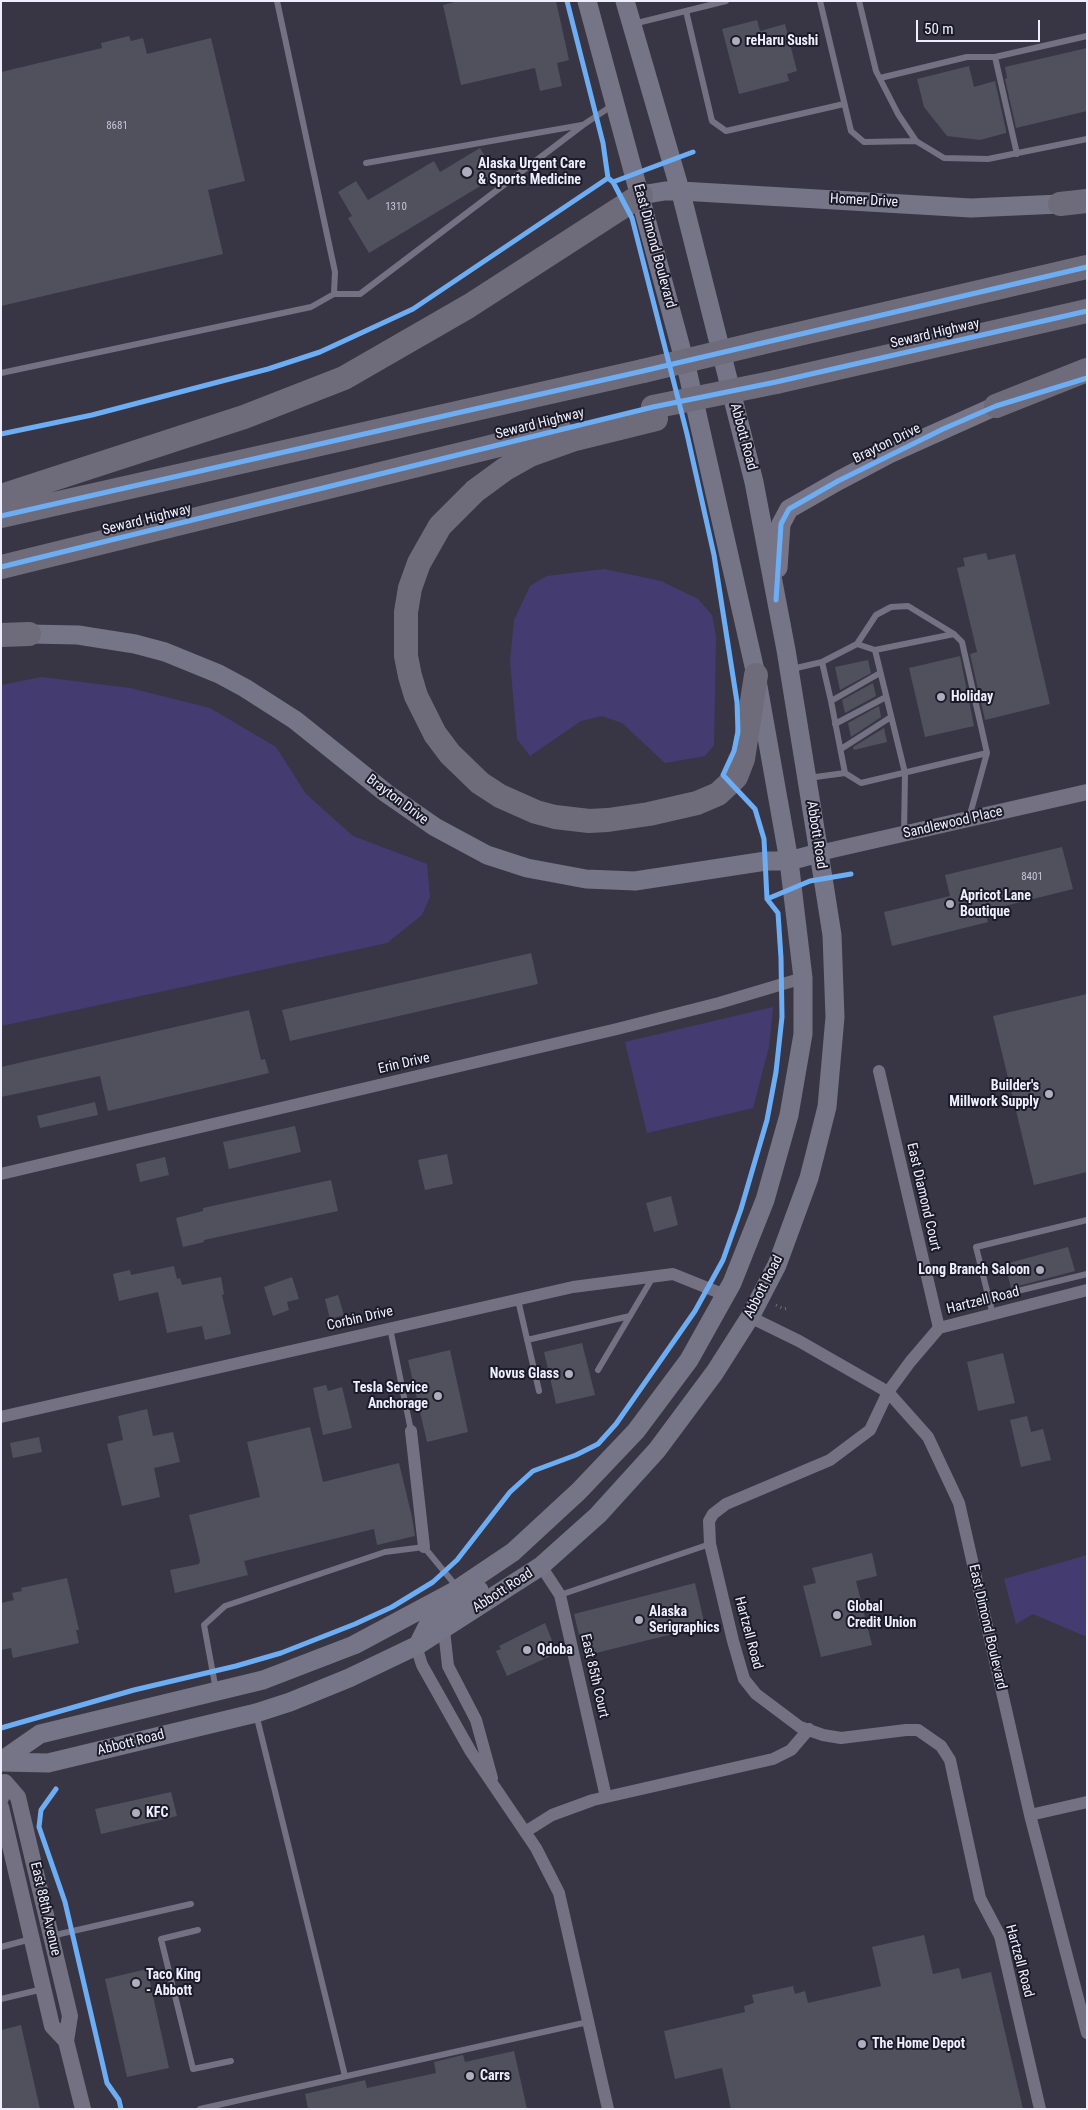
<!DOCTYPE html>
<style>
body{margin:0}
#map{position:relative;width:1088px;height:2110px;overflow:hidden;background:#383645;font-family:"Roboto Condensed",sans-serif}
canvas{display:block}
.frame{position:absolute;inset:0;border:2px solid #eef;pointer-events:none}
.scale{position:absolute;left:916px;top:20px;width:124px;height:22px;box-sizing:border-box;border:2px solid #eef;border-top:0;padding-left:6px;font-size:15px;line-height:18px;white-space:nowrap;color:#eef;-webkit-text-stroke:4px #1b1a26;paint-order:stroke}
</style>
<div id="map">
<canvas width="1088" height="2110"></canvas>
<div class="frame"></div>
<div class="scale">50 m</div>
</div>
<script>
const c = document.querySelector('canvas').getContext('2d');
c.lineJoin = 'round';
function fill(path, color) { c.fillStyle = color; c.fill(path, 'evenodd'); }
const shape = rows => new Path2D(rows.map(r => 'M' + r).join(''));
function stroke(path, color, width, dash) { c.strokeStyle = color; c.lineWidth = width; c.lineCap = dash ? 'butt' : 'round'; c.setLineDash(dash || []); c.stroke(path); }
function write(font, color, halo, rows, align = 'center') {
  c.font = font + ' "Roboto Condensed",sans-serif'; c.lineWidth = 4; c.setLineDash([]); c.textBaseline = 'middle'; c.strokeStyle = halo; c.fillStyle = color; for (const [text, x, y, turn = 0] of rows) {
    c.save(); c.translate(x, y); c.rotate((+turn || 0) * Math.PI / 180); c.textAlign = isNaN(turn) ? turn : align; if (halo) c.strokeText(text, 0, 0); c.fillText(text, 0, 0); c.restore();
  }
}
const green = shape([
 [604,569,661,581,698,599,712,615,716,636,714,745,705,756,665,763,622,723,602,716,581,721,530,756,517,739,510,661,514,620,530,586,547,576],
 [42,677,130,688,210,708,276,747,306,794,353,836,427,864,430,897,422,915,387,943,1,1026,1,685],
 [773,1007,769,1047,753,1108,647,1133,625,1042],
 [1087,1555,1087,1637,1033,1614,1016,1624,1004,1579]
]);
const building = shape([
 [458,1,556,1,569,60,557,63,562,86,540,91,535,68,461,85,443,5],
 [757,20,760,31,785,24,797,71,787,74,789,81,739,94,722,29],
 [129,36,131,41,143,38,147,54,211,38,245,181,208,190,223,254,1,306,1,72,102,48,101,43],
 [1087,48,1087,111,1016,128,1005,79,1007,78,1005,67],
 [969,66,974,87,995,81,1006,130,1006,133,980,140,947,136,924,107,917,79],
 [480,148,497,176,369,253,348,218,352,216,338,192,356,181,368,200,434,161,440,172],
 [986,553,988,560,1015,554,1050,704,985,720,970,654,977,652,957,568,965,566,963,558],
 [960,656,974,726,925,737,909,668],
 [868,660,871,673,840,690,835,667],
 [873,683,876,696,845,713,842,700],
 [879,706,881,717,851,737,848,723],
 [884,728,887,742,854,750,853,747],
 [1062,847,1073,889,985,911,988,922,892,946,884,912,950,896,945,875],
 [531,953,538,984,290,1041,282,1010],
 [1087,994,1087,1172,1034,1185,993,1016],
 [249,1010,261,1060,265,1059,269,1073,108,1111,100,1076,1,1097,1,1067],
 [95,1102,98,1115,40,1128,37,1116],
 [295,1126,301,1152,229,1169,223,1142],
 [447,1154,453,1184,425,1190,418,1160],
 [165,1157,169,1175,140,1182,136,1164],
 [331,1180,338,1211,204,1240,204,1242,183,1247,176,1218,203,1211,203,1208],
 [671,1196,678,1225,654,1232,646,1203],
 [1068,1247,1075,1271,1011,1288,1005,1264],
 [174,1266,177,1279,180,1278,182,1285,221,1277,224,1294,222,1295,231,1334,205,1340,202,1326,167,1333,158,1292,119,1301,113,1274,130,1270,131,1275],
 [292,1277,299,1299,287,1302,289,1310,273,1316,264,1287],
 [338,1295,344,1315,330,1319,325,1299],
 [582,1343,595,1395,556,1404,544,1352],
 [450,1350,468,1432,427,1442,408,1360],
 [1003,1353,1015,1403,978,1411,967,1362],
 [326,1385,328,1391,342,1387,352,1428,323,1435,313,1388],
 [147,1409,153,1436,173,1432,180,1462,154,1468,160,1497,122,1506,107,1444,123,1440,118,1416],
 [1027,1416,1031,1432,1043,1429,1051,1460,1021,1467,1010,1420],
 [310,1427,323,1482,399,1463,412,1517,415,1536,377,1545,374,1529,244,1561,248,1575,175,1593,170,1570,199,1564,200,1561,189,1515,260,1497,247,1442],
 [39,1437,42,1452,13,1458,10,1443],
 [872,1553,877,1576,856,1581,872,1645,821,1657,803,1586,816,1583,812,1568],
 [67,1578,79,1630,76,1630,79,1643,13,1658,11,1648,1,1650,1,1603,14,1600,12,1593,22,1591,21,1588],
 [695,1583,705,1626,584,1656,574,1614],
 [545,1623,557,1653,507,1676,496,1651,501,1649,499,1646],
 [171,1792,177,1816,101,1834,95,1809],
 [924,1935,933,1974,959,1968,962,1979,991,1972,1023,2109,731,2109,722,2068,675,2079,664,2031,745,2012,744,2006,754,2003,752,1995,793,1986,795,1994,805,1991,808,2003,881,1986,872,1947],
 [147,1969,169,2068,127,2077,105,1979],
 [21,2025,40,2109,1,2109,1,2030],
 [514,2051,527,2109,308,2109,305,2094,365,2080,367,2088,436,2073,434,2062,463,2055,465,2062]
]);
const path = shape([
 [776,1305,784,1309,790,1308]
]);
const service = shape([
 [820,1,851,131,864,142,916,141],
 [859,1,876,71,898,114,916,141,944,158,988,159,1087,139],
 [686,11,712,121,726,131,844,104],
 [633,24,726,1],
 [995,57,1017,154],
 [880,78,967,57,995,57,1087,36],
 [366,163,582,125],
 [334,294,360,294,583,125,613,105],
 [1,373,311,307,334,294,335,272,277,1],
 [857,644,876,615,891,607,908,606,954,634],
 [875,650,905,773,904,834],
 [822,662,831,701,880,673],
 [792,669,822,662,857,644,875,650,954,634,962,642,987,753,861,783,845,773,808,778],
 [831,701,845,773],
 [835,724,886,697],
 [841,749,891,717],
 [969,818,987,753],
 [989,1298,1087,1274],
 [518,1300,539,1391],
 [993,1315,976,1247,1087,1220],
 [390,1328,411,1431],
 [527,1340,630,1316],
 [598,1370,653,1277],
 [560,1595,710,1544],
 [216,1690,204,1625,225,1606,385,1552,424,1547,457,1587],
 [256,1714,345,2076],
 [198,1930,161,1939,193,2069,231,2061],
 [51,1936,191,1904],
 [1,1947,31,1939],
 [1,1999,43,1989],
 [200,2109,588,2022]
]);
const minor = shape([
 [879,1071,939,1328],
 [1,1174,617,1029,719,1003,803,978],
 [750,1317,799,1341,888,1392,928,1437,959,1503,1030,1815,1087,2033],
 [1,1417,573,1287,673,1274,725,1295],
 [411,1431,424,1547],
 [541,1566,560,1595,606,1797],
 [444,1630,448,1666,476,1720,492,1778],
 [416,1646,422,1665,471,1752,536,1848,559,1893,608,2109],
 [1030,1815,1087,1802],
 [525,1832,552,1815,593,1800,773,1759,791,1750,809,1729],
 [1040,2109,1000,1936,980,1898,950,1760,941,1746,918,1730,906,1730,841,1738,823,1735,800,1727,756,1694,744,1679,733,1641,710,1544,709,1521,713,1514,726,1504,830,1460,870,1430,888,1392,910,1362,939,1328,1087,1290]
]);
const tertiary = shape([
 [819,853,1087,792],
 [1,1798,5,1782,18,1797,70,2016,66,2041,83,2109],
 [1,1807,52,2026,66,2041]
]);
const secondary = shape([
 [641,195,665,191,681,191,971,208,1060,204],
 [778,568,781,524,789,509,838,481,889,454,996,406],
 [29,634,78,635,135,644,165,652,219,674,245,688,295,720,386,793,435,827,487,855,527,868,586,879,635,881,766,861,789,861,819,853],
 [420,1641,427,1627,438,1616,479,1590],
 [1,1761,40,1734,263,1680,354,1645,455,1591,513,1552,579,1491,636,1431,689,1360,732,1283,765,1200,789,1115,803,1034,803,978,789,861,756,675,688,374,587,1],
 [1,1762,48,1763,256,1713,290,1702,349,1678,418,1645,541,1566,598,1515,657,1450,715,1372,750,1317,777,1265,809,1178,827,1107,835,1017,832,935,823,878,786,650,754,482,682,197,625,1]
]);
const motorway = shape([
 [1060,204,1087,201],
 [760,343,1087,267],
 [776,382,1087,311],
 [996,406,1087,370],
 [656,419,575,439,530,455,505,469,475,491,440,526,419,563,410,588,406,612,406,656,410,676,416,696,435,734,450,754,480,783,500,796,536,812,555,817,589,821,608,820,649,814,697,803,718,794,731,782,736,777,743,759,756,675],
 [1,496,244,417,344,378,469,306,641,195],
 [1,516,643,371],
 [1,567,560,430],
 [1,635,29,634]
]);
const motorwayBridge = shape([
 [643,371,760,343],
 [653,407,776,382]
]);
const cycleway = shape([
 [613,182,693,152],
 [1,434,92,415,268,369,320,352,413,309,608,178],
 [1,516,643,371,1087,267],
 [1,567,653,407,776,382,1087,311],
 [776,600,781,524,789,509,838,481,943,429,996,406,1087,378],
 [767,899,810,881,851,874],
 [1,1728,134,1690,236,1666,281,1653,355,1624,392,1607,433,1582,457,1560,510,1492,533,1471,576,1455,598,1444,616,1424,695,1311,723,1260,741,1209,767,1120,776,1072,782,1017,781,958,778,913,767,899,764,839,755,809,723,775,734,751,738,732,737,702,714,555,687,434,632,218,613,182,608,178,603,143,567,1],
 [56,1789,41,1810,39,1827,65,1902,107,2083,119,2100,121,2109]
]);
const markers = [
 [736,41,5,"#aeaebe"],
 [467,172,6,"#aeaebe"],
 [941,697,5,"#aeaebe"],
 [950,904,5,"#aeaebe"],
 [1049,1094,5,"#aeaebe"],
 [1040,1270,5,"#aeaebe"],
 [569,1374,5,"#aeaebe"],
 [438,1396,5,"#aeaebe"],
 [837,1615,5,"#aeaebe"],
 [639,1620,5,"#aeaebe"],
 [527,1650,5,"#aeaebe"],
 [136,1813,5,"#aeaebe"],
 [136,1983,5,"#aeaebe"],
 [862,2044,5,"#aeaebe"],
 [470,2076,5,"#aeaebe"]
];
const numberNames = [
 ["8681",117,126],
 ["1310",396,207],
 ["8401",1032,877]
];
const poiNames = [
 ["reHaru Sushi",746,41],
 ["Alaska Urgent Care",478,164],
 ["& Sports Medicine",478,180],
 ["Holiday",951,697],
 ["Apricot Lane",960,896],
 ["Boutique",960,912],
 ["Builder's",1039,1086,"right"],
 ["Millwork Supply",1039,1102,"right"],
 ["Long Branch Saloon",1030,1270,"right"],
 ["Novus Glass",559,1374,"right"],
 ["Tesla Service",428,1388,"right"],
 ["Anchorage",428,1404,"right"],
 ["Global",847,1607],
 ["Credit Union",847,1623],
 ["Alaska",649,1612],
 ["Serigraphics",649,1628],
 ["Qdoba",537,1650],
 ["KFC",146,1813],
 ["Taco King",146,1975],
 ["- Abbott",146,1991],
 ["The Home Depot",872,2044],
 ["Carrs",480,2076]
];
const streetNames = [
 ["Homer Drive",864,201,3],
 ["East Dimond Boulevard",654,246,75],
 ["Seward Highway",935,334,-13],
 ["Seward Highway",540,424,-14],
 ["Abbott Road",743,437,75],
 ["Brayton Drive",887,444,-26],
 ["Seward Highway",147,520,-14],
 ["Brayton Drive",397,800,37],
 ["Sandlewood Place",953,823,-13],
 ["Abbott Road",816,835,81],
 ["Erin Drive",404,1064,-13],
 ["East Diamond Court",923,1197,77],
 ["Abbott Road",764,1287,-63],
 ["Hartzell Road",983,1301,-14],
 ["Corbin Drive",360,1319,-13],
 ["Abbott Road",503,1591,-33],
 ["East Dimond Boulevard",987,1627,77],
 ["Hartzell Road",748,1633,75],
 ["East 85th Court",594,1676,77],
 ["Abbott Road",131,1743,-14],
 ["East 88th Avenue",45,1909,77],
 ["Hartzell Road",1019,1961,75]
];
fill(green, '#443c71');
fill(building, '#51505d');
stroke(path, '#747381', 3, [1, 4]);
stroke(service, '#747282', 6);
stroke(minor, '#747282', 12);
stroke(tertiary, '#747282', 16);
stroke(secondary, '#767487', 19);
stroke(motorway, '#6e6c7b', 24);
stroke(motorwayBridge, '#6e6c7b', 24);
stroke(cycleway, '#6dadf4', 5);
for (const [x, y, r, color] of markers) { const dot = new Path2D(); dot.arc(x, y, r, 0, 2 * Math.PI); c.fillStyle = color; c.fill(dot); stroke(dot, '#1b1a26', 2); }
write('11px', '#c7c6d6', null, numberNames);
write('bold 14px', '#eef', '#1b1a26', poiNames, 'left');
write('14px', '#eef', '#1b1a26', streetNames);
</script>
